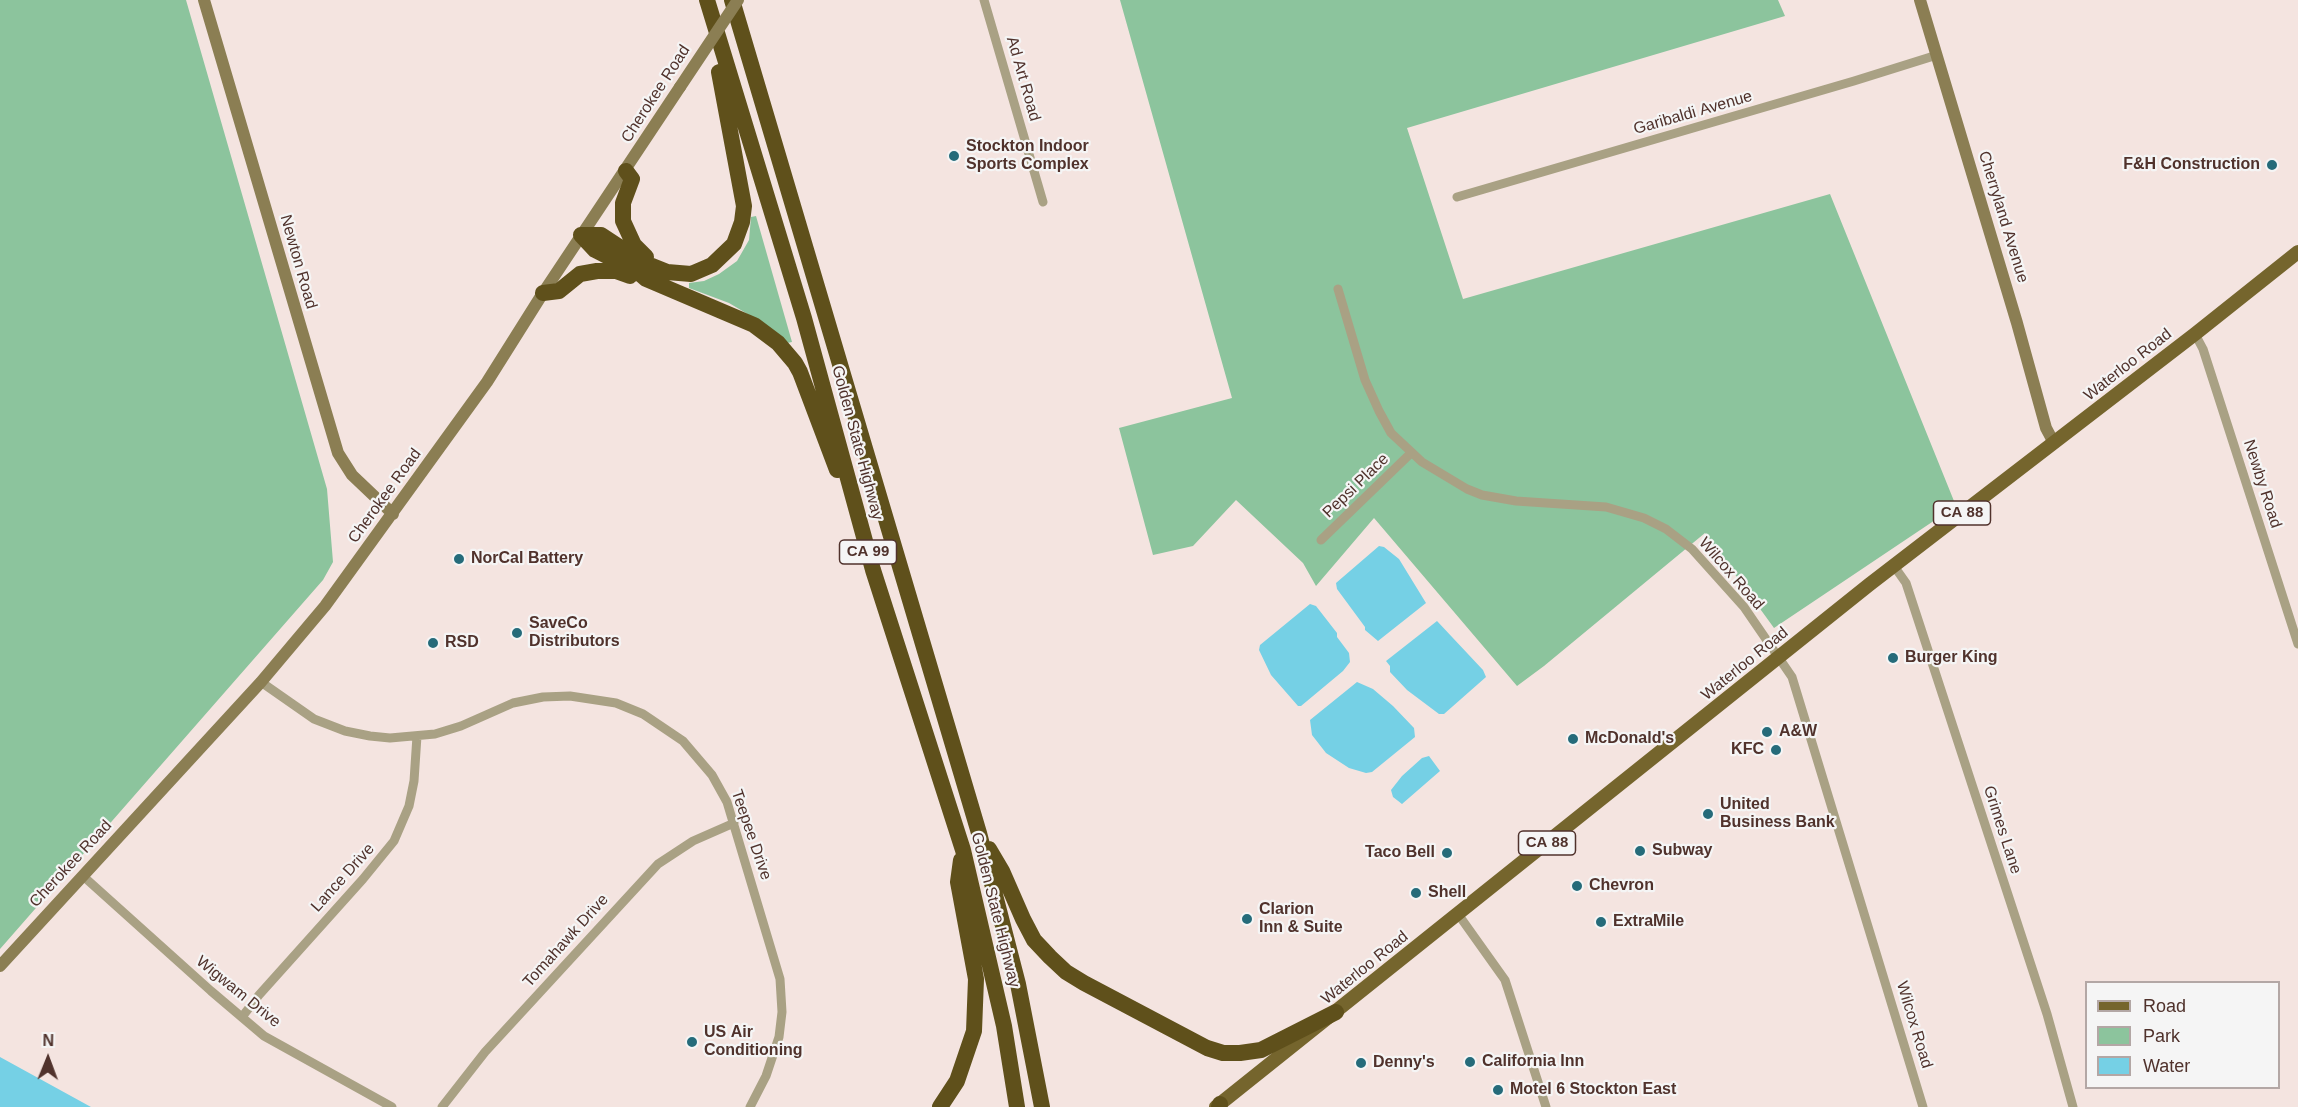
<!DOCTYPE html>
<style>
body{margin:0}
#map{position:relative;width:2298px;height:1107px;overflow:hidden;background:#f4e4e0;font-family:Helvetica,sans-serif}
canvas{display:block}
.legend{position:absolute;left:2085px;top:981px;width:195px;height:108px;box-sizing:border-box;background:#f5f5f5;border:2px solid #b3a7a5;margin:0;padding:8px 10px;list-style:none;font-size:18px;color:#50322c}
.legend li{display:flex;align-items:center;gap:12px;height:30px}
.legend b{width:30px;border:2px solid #b3a7a5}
.north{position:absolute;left:18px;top:1029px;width:60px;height:60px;-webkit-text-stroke:4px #f5f5f5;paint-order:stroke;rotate:1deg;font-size:16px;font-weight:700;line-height:24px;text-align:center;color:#50322c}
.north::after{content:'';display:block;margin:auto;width:21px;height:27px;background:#50322c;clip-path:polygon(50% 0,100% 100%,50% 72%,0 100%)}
</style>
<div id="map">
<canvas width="2298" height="1107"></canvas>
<ul class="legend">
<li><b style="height:8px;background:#75652d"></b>Road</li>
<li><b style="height:16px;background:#8cc49d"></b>Park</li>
<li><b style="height:16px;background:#75d0e5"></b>Water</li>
</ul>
<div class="north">N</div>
</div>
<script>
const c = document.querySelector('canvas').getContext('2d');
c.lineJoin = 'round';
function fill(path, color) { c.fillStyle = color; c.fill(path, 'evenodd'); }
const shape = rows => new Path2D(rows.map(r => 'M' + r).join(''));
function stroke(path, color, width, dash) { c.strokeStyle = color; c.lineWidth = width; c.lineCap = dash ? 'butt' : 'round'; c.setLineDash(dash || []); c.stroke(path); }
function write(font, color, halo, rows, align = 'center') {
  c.font = font + ' Helvetica,sans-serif'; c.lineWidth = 4.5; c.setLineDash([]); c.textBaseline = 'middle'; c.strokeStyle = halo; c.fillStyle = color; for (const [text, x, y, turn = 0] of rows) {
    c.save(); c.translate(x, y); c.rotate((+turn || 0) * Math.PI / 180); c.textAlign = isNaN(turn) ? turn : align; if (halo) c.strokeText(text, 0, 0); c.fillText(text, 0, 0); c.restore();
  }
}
const green = shape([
 [0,0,186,0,327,489,333,562,323,580,0,949],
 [1120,0,1778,0,1785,16,1407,128,1463,299,1830,194,1956,506,1774,628,1705,533,1544,666,1517,686,1374,518,1316,586,1303,563,1236,500,1193,546,1153,555,1119,428,1232,398],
 [756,216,792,342,787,343,756,319,729,303,689,288,689,283,704,281,719,274,737,261,749,240,751,217]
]);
const water = shape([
 [1379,546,1384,547,1399,559,1426,603,1378,641,1365,630,1365,627,1337,589,1336,583],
 [1310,604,1316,606,1337,633,1337,637,1349,653,1350,662,1343,671,1301,706,1298,706,1271,675,1259,650,1260,645],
 [1437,621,1483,670,1486,677,1444,714,1439,714,1407,690,1390,672,1390,666,1386,661],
 [1357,682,1373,689,1393,706,1414,728,1415,737,1372,772,1366,773,1349,768,1326,753,1312,735,1310,720],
 [1429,756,1440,771,1402,804,1393,797,1391,790,1402,776,1422,758],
 [0,1057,91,1107,0,1107]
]);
const street = shape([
 [984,0,1043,202],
 [1457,197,1854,81,1937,55],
 [1338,289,1365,380,1379,411,1391,433,1422,462,1467,489,1482,495,1516,501,1606,507,1644,518,1666,529,1692,549,1744,607,1792,677,1923,1107],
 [2195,334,2203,349,2298,644],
 [1321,540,1411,453],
 [1894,566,1906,583,2047,1014,2073,1107],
 [261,682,314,719,345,731,370,736,390,738,435,734,461,726,513,703,543,697,570,696,616,703,643,714,683,741,712,775,727,802,780,979,782,1012,779,1037,766,1076,750,1107],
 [83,876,211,991,264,1036,392,1107],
 [1458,914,1505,980,1546,1107],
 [242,1017,259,995,363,879,394,841,409,806,414,781,417,736],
 [442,1107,485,1052,658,864,693,841,734,823]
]);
const secondary = shape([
 [204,0,338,453,352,475,393,514],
 [1920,0,2017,323,2046,428,2054,443],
 [0,966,261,682,325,606,487,382,543,293,680,87]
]);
const primary = shape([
 [1216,1107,1870,584,2195,334,2298,252]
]);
const highway = shape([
 [707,0,804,318,873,570,963,850,1004,1026,1017,1107],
 [732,0,979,833,1018,984,1042,1107],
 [626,171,632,179,623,203,623,221,634,245,646,257],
 [581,235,601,235,642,262,667,272,691,274,712,265,734,244,742,222,744,206,719,72],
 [581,235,595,250,638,272,646,279,754,325,778,343,795,363,800,372,837,470],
 [543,293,559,291,580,274,597,271,616,271,630,276],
 [989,849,1002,871,1023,919,1034,940,1050,957,1066,972,1084,983,1207,1048,1223,1053,1240,1053,1261,1050,1336,1012],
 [940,1107,957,1081,974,1031,976,979,958,882,961,860],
 [1219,1107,1220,1104]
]);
const secondaryBridge = shape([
 [680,87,738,0]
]);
const markers = [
 [954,156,6,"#256b7a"],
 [2272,165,6,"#256b7a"],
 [459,559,6,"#256b7a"],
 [517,633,6,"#256b7a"],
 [433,643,6,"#256b7a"],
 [1893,658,6,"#256b7a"],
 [1767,732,6,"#256b7a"],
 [1573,739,6,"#256b7a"],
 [1776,750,6,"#256b7a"],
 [1708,814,6,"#256b7a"],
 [1640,851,6,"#256b7a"],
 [1447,853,6,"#256b7a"],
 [1577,886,6,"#256b7a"],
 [1416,893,6,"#256b7a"],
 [1247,919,6,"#256b7a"],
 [1601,922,6,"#256b7a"],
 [692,1042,6,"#256b7a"],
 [1470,1062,6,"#256b7a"],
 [1361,1063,6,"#256b7a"],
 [1498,1090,6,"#256b7a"]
];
const shields = [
 [1962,513,57],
 [868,552,57],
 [1547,843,57]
];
const shieldNames = [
 ["CA 88",1962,513],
 ["CA 99",868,552],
 ["CA 88",1547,843]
];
const streetNames = [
 ["Ad Art Road",1023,79,74],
 ["Cherokee Road",656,94,-57],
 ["Garibaldi Avenue",1693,113,-16],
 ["Cherryland Avenue",2003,217,73],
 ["Newton Road",298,262,74],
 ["Waterloo Road",2128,365,-38],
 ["Golden State Highway",857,443,75],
 ["Newby Road",2262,484,72],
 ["Pepsi Place",1356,486,-44],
 ["Cherokee Road",385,496,-54],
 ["Wilcox Road",1731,574,49],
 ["Waterloo Road",1745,664,-39],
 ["Grimes Lane",2002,830,72],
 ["Teepee Drive",751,835,71],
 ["Cherokee Road",71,864,-47],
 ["Lance Drive",343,878,-48],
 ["Golden State Highway",995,910,76],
 ["Tomahawk Drive",566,941,-48],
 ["Waterloo Road",1365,968,-39],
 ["Wigwam Drive",238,992,39],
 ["Wilcox Road",1914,1025,73]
];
const poiNames = [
 ["Stockton Indoor",966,147],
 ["Sports Complex",966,165],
 ["F&H Construction",2260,165,"right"],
 ["NorCal Battery",471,559],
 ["SaveCo",529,624],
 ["Distributors",529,642],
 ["RSD",445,643],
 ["Burger King",1905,658],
 ["A&W",1779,732],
 ["McDonald's",1585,739],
 ["KFC",1764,750,"right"],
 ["United",1720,805],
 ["Business Bank",1720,823],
 ["Subway",1652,851],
 ["Taco Bell",1435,853,"right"],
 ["Chevron",1589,886],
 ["Shell",1428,893],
 ["Clarion",1259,910],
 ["Inn & Suite",1259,928],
 ["ExtraMile",1613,922],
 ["US Air",704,1033],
 ["Conditioning",704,1051],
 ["California Inn",1482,1062],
 ["Denny's",1373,1063],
 ["Motel 6 Stockton East",1510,1090]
];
fill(green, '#8cc49d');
fill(water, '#75d0e5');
stroke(street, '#a9a184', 9);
stroke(secondary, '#8b7e53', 12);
stroke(primary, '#75652d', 14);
stroke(highway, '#5f501b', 16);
stroke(secondaryBridge, '#8b7e53', 12);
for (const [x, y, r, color] of markers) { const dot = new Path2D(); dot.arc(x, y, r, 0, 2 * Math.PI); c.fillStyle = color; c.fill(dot); stroke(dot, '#f5f5f5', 2); }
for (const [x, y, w] of shields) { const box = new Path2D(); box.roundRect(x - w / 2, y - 12, w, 24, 4.5); c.fillStyle = '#f5f5f5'; c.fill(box); stroke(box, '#50322c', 1.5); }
write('bold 15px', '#50322c', null, shieldNames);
write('16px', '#50322c', '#f5f5f5', streetNames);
write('bold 16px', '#50322c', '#f5f5f5', poiNames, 'left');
</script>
